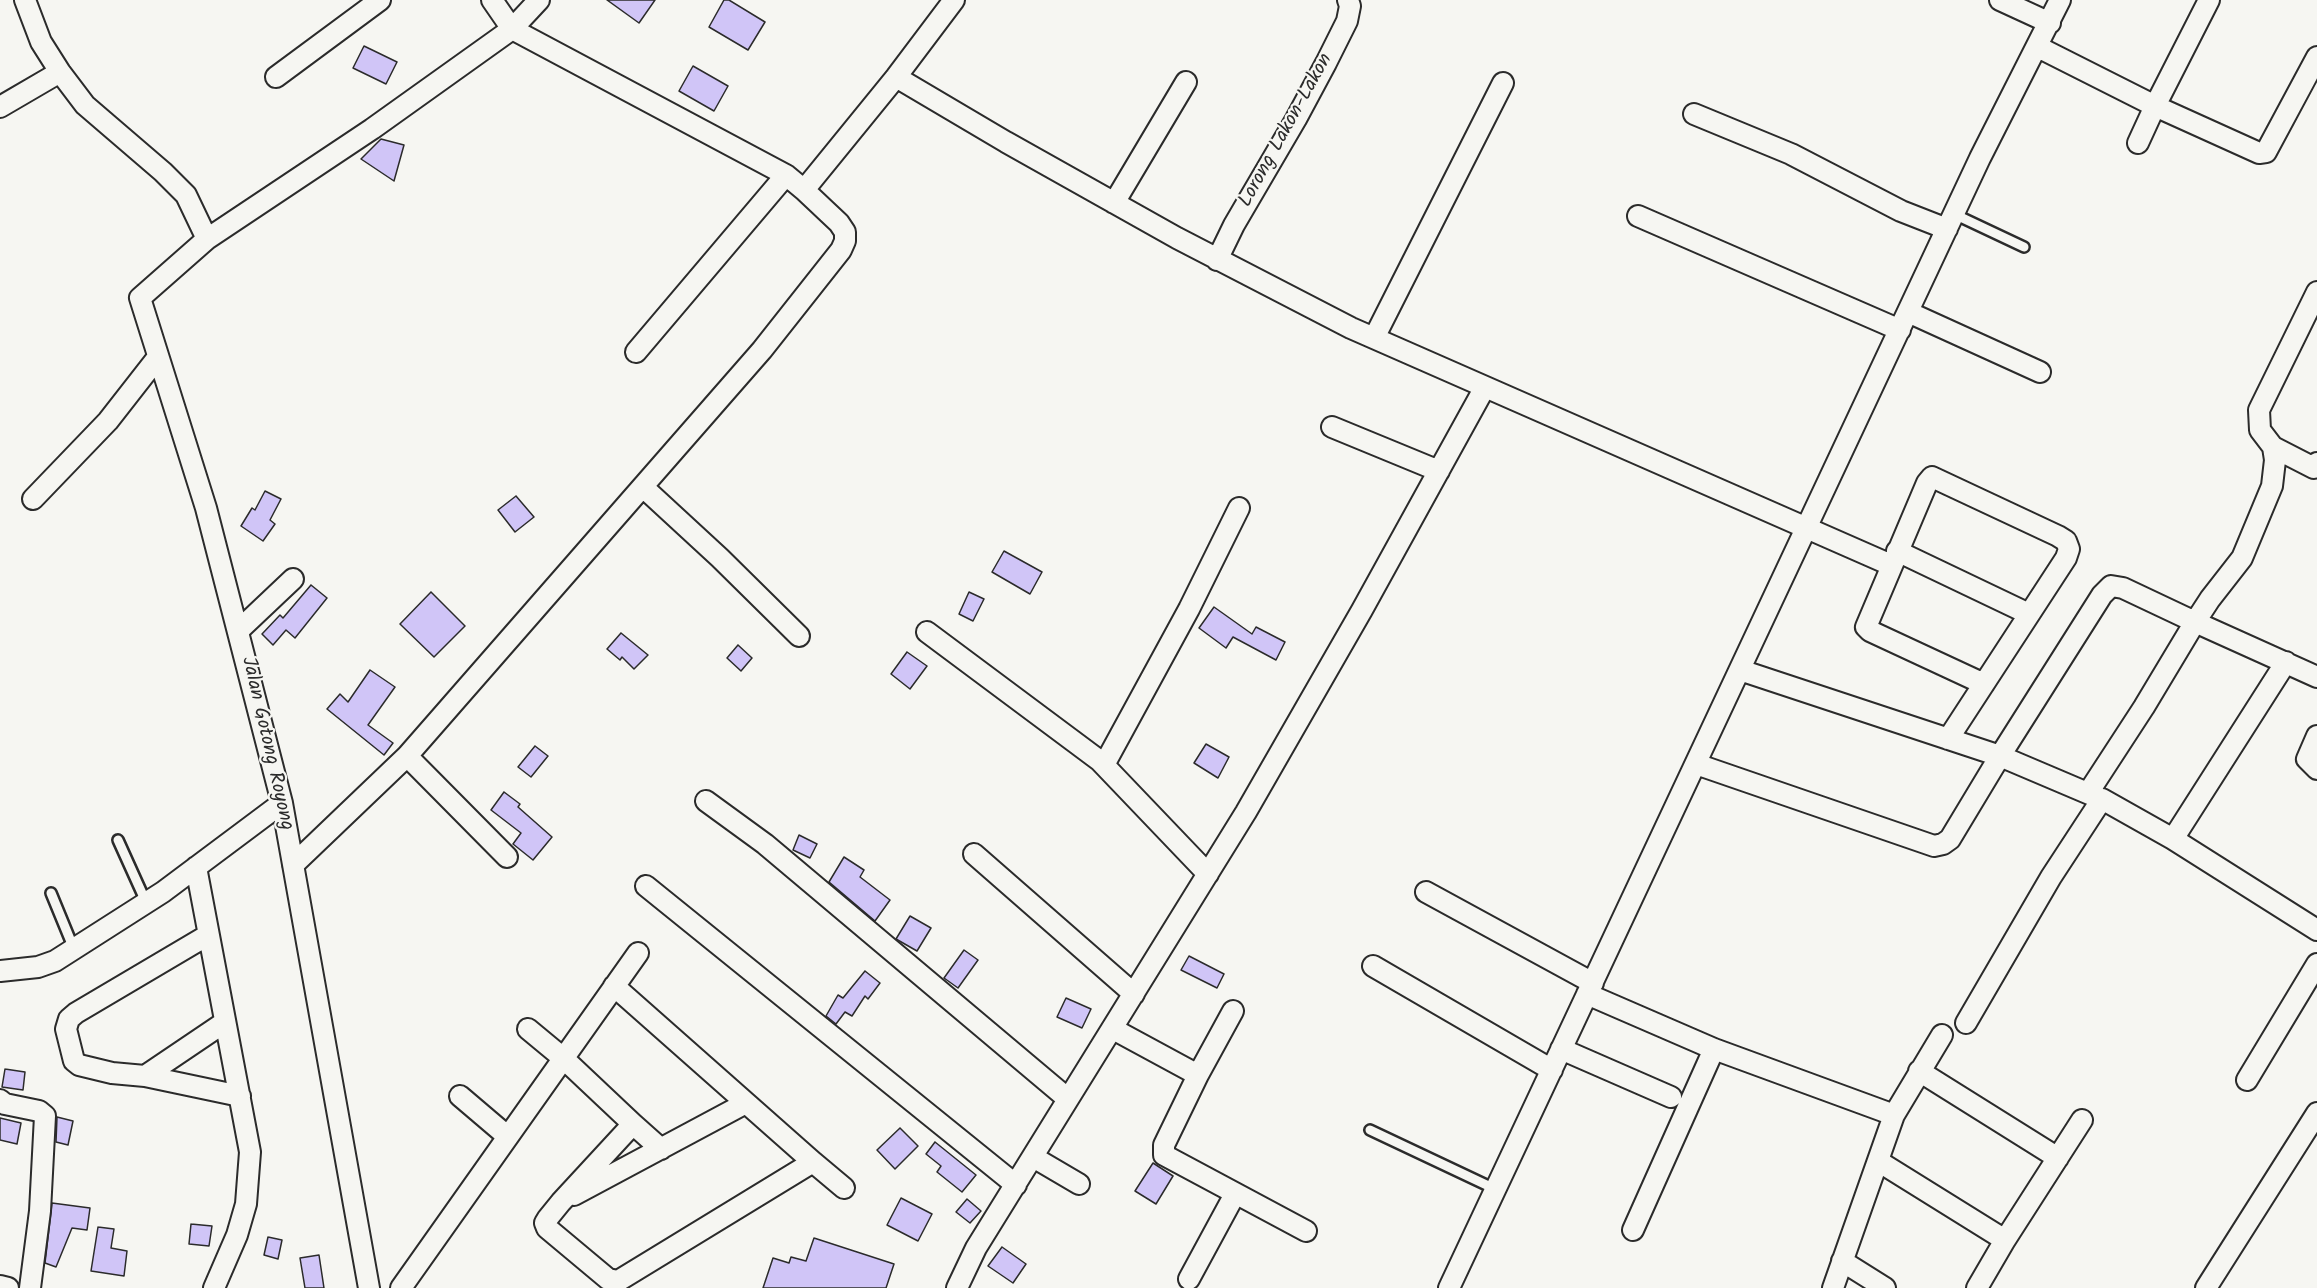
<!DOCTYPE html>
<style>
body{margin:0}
canvas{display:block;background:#f6f6f2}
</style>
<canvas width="2317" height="1288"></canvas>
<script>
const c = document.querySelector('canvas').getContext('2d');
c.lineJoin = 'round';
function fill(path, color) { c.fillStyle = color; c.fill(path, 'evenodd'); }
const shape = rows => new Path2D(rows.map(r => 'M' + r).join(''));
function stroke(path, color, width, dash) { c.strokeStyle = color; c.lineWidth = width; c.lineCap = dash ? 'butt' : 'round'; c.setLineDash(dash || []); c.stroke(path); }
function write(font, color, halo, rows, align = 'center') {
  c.font = font + ' Kalam,sans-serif'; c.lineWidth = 4.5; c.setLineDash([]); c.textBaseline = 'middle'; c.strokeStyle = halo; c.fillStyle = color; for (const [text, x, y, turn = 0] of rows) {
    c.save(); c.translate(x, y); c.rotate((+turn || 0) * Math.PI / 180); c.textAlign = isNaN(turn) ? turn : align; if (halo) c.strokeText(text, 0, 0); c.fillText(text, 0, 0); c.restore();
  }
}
const building = shape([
 [607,0,655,0,639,23,607,0],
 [724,0,729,0,765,22,748,50,709,27,724,0],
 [364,46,397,62,386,84,353,68,364,46],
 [693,66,728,86,714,111,679,91,693,66],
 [381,139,404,145,394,181,361,159,381,139],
 [265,491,281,499,270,520,275,524,263,541,241,526,252,508,255,510,265,491],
 [516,496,534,517,515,532,498,510,516,496],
 [1004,551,1042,572,1030,594,992,572,1004,551],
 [311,585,327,598,295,638,286,630,273,645,262,634,280,615,283,618,311,585],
 [431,592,465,626,434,657,400,624,431,592],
 [969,592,984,599,973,621,959,614,969,592],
 [1214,607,1252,634,1256,627,1285,642,1276,660,1233,637,1226,648,1199,628,1214,607],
 [621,633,648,655,634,669,622,657,620,660,607,649,621,633],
 [738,645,752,658,741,671,727,658,738,645],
 [907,652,927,666,910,689,891,674,907,652],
 [370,670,395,687,368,725,393,743,384,755,327,709,340,694,348,702,370,670],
 [1206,744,1229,757,1218,778,1194,763,1206,744],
 [535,746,548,756,531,777,518,767,535,746],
 [504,792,520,804,518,807,552,837,533,860,513,844,521,833,491,810,504,792],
 [799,835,817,844,810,858,793,850,799,835],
 [844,857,864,870,860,877,890,900,875,921,829,882,844,857],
 [910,916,931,928,917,951,896,939,910,916],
 [964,950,978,960,958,988,944,978,964,950],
 [1189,956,1224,974,1217,988,1181,970,1189,956],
 [865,971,880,983,868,999,865,996,852,1016,845,1012,836,1024,826,1016,838,995,843,998,865,971],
 [1066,998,1091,1009,1082,1028,1057,1017,1066,998],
 [5,1069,25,1072,23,1090,2,1087,5,1069],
 [57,1117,73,1121,68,1145,56,1142,57,1117],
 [0,1118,21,1123,17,1144,0,1140,0,1118],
 [900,1128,918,1146,895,1169,877,1150,900,1128],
 [935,1142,976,1175,962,1192,937,1172,941,1166,926,1154,935,1142],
 [1153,1163,1173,1176,1156,1204,1135,1191,1153,1163],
 [901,1198,932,1214,918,1241,887,1225,901,1198],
 [967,1199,981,1211,970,1223,956,1212,967,1199],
 [52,1203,90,1208,87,1230,72,1228,56,1267,45,1263,52,1203],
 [191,1224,212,1226,209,1246,189,1244,191,1224],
 [98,1227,114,1229,111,1248,127,1251,124,1276,91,1271,98,1227],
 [268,1237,282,1240,278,1259,264,1255,268,1237],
 [814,1238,894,1264,886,1288,763,1288,773,1258,789,1263,791,1257,806,1261,814,1238],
 [1002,1247,1026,1264,1013,1283,988,1266,1002,1247],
 [319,1255,324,1288,305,1288,300,1258,319,1255]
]);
const lane = shape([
 [1954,214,2024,247],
 [118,840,146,902],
 [51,893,74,949],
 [1370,1130,1495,1189]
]);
const street = shape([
 [25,0,41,42,60,72,85,105,163,172,186,195,207,239],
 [492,0,512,29,786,175,804,190,896,77,954,0],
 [2000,0,2050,23],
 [2038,47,2155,106,2209,0],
 [276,77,380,0],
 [896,77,1006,142,1177,238,1351,328,1891,565],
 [0,107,60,72],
 [1694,114,1791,154,1901,211,1947,229],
 [2138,143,2155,106,2259,153,2266,152,2317,57],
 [1114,203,1186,82],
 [1638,216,1900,330],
 [1217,260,1234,225,1296,119,1326,63,1347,21,1350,6,1348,0],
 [2317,292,2259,410,2260,430,2273,447,2275,460,2272,486,2242,558,2210,599,2195,622,2317,677],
 [1908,312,2040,372],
 [1374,338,1503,83],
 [636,352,786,175],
 [1332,427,1439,471],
 [2273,447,2314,468,2317,463],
 [643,487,720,558,799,636],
 [33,499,108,421,158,357],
 [1897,551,2029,614],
 [238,631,293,579],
 [927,632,1100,761,1208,874],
 [1740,670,2000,756,2102,595,2111,586,2123,588,2195,622,2144,707,2088,793],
 [2317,736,2307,759,2317,769],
 [1948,739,2066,558,2069,549,2066,541,2058,536,1932,477,1927,483,1866,627,1870,631,1984,684],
 [407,756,507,857],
 [1696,764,1934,846,1943,844,1950,839,2000,756,2099,798],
 [1104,765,1189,609,1239,508],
 [706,801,765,844,1068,1099],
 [2173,839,2286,662],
 [974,854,1134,994],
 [293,865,407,756,762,350,841,250,845,241,845,232,839,223,804,190],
 [196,867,250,1152,246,1204,237,1235,214,1288],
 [646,886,1016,1185],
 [1426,892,1593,983],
 [208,935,76,1013,69,1019,66,1029,74,1061,79,1065,112,1073,145,1076,240,1096],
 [1373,966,1552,1070],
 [0,971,38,967,55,961,163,892,282,803],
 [614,986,813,1162],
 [1587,994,1714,1049,1894,1115],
 [1233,1011,1198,1075,1164,1145,1164,1155,1306,1231],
 [1966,1023,2051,877,2102,799,2173,839,2317,930],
 [528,1029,563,1058,633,1124,561,1202,548,1218,545,1223,547,1228,608,1279,618,1281,813,1162,844,1188],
 [1113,1029,1198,1075],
 [1561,1049,1671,1097],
 [1919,1071,2058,1158],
 [145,1076,225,1022],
 [2247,1080,2317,964],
 [460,1096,507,1136],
 [0,1100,5,1104,39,1111,45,1116,40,1211,30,1288],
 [633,1124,661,1149],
 [1033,1157,1079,1184],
 [1878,1161,2005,1240,1977,1288],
 [574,1195,746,1103],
 [1633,1230,1714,1049],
 [2005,1240,2082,1120],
 [1842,1261,1885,1288],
 [1189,1279,1235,1194],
 [0,1286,8,1288],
 [369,1288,282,803,206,508,140,298,207,239,372,129,512,29,539,0],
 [401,1288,638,953],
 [957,1288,976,1248,1246,812,1362,610,1485,387],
 [1449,1288,1980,158,2060,0],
 [1833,1288,1894,1115,1942,1035],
 [2206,1288,2317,1113]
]);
const streetNames = [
 ["Lorong Lakon-Lakon",1287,131,-61],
 ["Jalan Gotong Royong",266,744,77]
];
fill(building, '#d0c5f7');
stroke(building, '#2b2b2b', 1.5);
stroke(lane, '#2b2b2b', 14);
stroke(street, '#2b2b2b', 24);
stroke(lane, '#f6f6f2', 9);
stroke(street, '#f6f6f2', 20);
write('20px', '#2b2b2b', '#f6f6f2', streetNames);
</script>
